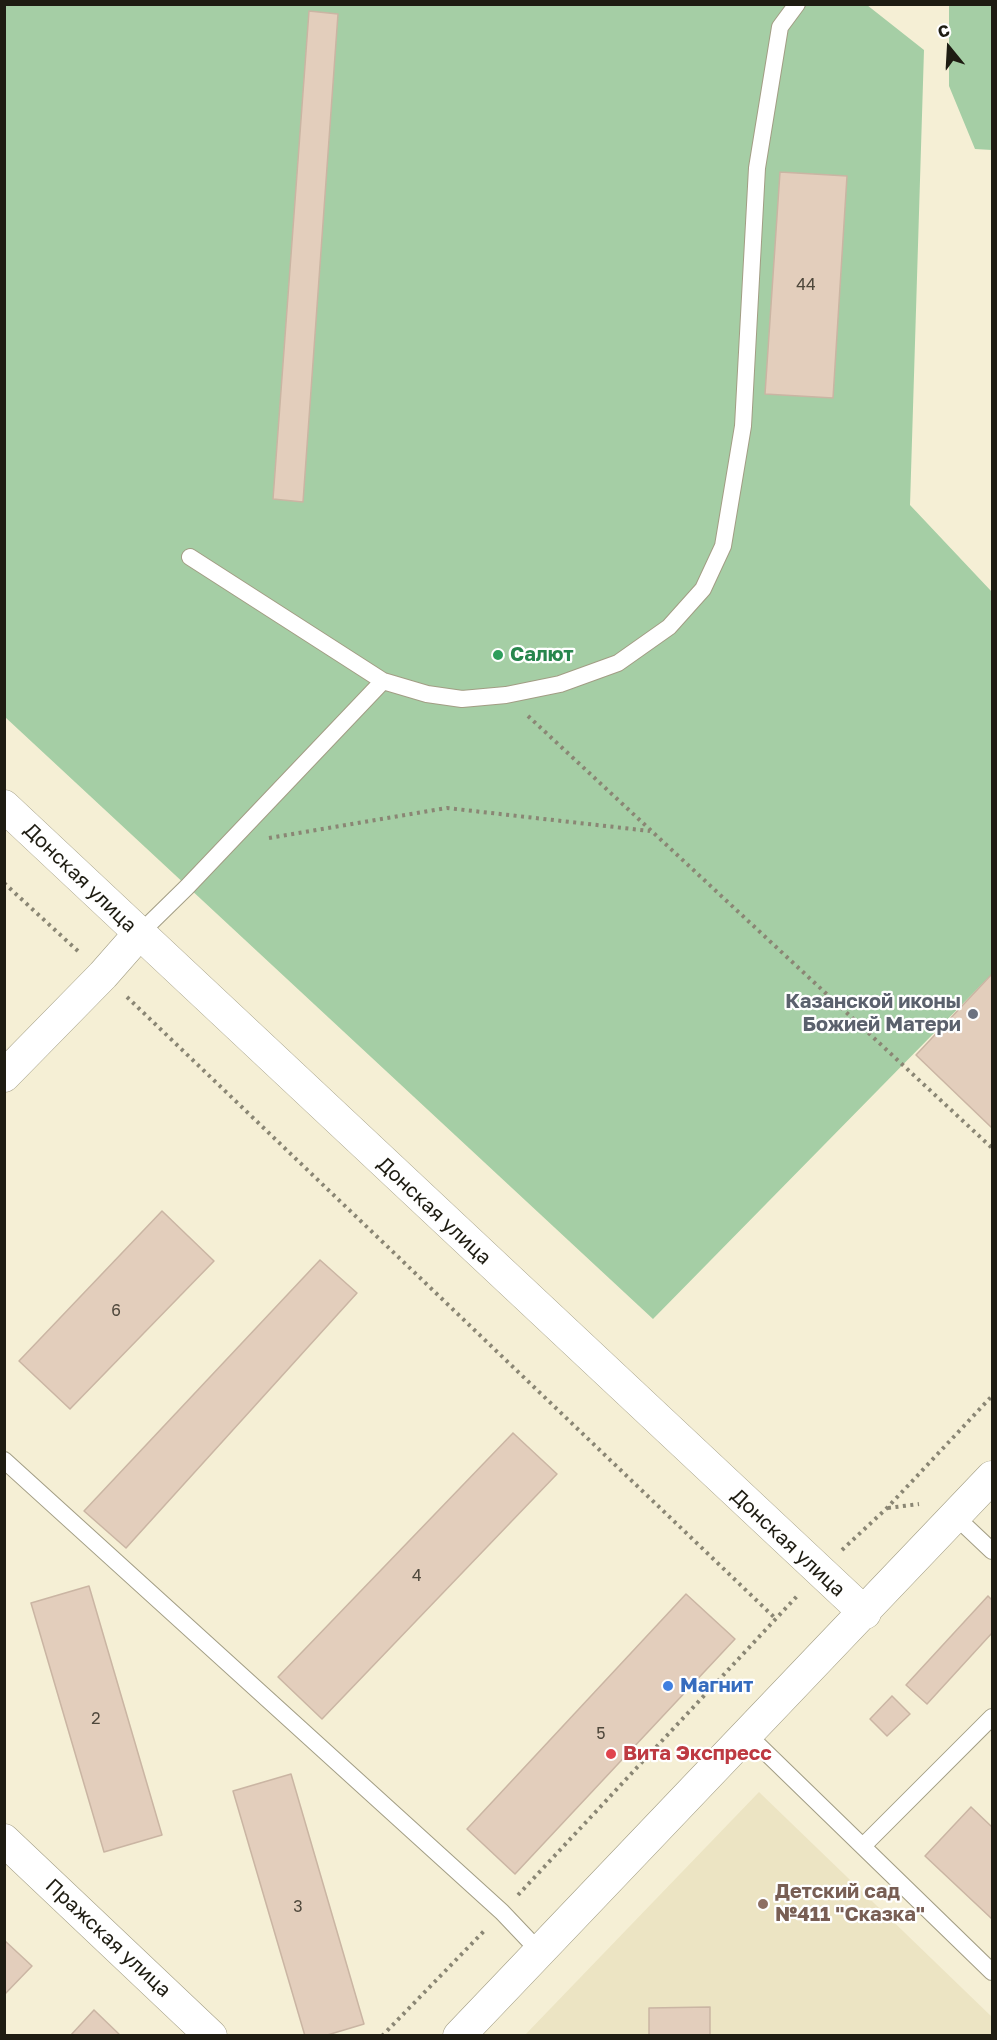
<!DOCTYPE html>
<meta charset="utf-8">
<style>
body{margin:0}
#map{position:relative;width:997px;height:2040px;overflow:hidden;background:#f5efd5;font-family:"Golos Text",sans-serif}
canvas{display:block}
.frame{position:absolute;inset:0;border:6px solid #1e1c12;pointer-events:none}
.north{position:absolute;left:919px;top:18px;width:60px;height:60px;-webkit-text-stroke:4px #fff;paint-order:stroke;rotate:342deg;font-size:16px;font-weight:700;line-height:24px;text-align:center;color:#1e1c12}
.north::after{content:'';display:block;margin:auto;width:21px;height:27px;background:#1e1c12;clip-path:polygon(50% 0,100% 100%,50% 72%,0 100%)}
</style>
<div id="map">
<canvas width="997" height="2040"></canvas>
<div class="frame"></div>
<div class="north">С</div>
</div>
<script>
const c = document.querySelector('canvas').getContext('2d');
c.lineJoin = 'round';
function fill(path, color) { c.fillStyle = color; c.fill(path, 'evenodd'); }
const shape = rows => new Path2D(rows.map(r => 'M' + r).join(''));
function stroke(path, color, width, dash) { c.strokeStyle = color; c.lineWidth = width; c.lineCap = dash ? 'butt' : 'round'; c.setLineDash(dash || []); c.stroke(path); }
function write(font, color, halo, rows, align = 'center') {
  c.font = font + ' "Golos Text",sans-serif'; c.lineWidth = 4.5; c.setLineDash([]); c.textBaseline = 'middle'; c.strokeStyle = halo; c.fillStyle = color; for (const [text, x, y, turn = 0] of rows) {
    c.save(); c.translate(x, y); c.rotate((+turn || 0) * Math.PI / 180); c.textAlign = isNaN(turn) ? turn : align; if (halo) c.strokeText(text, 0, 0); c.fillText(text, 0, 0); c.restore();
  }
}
const built = shape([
 [759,1792,992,2017,992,2036,524,2036]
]);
const green = shape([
 [4,5,867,5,924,50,910,505,992,592,992,974,653,1319,5,717],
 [949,5,992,5,992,150,975,149,949,86]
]);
const building = shape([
 [309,11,338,14,303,502,273,499,309,11],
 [780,172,847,176,833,398,765,394,780,172],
 [992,974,992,1128,916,1055,992,974],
 [162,1211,214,1261,70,1409,19,1361,162,1211],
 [320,1260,357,1293,126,1548,84,1511,320,1260],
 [513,1433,557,1474,322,1719,278,1677,513,1433],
 [89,1586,162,1835,104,1852,31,1603,89,1586],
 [686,1594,735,1639,515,1874,467,1829,686,1594],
 [988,1596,992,1600,992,1633,927,1704,906,1685,988,1596],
 [892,1696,910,1714,887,1736,870,1719,892,1696],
 [291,1774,364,2024,324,2036,305,2036,233,1791,291,1774],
 [971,1807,992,1827,992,1919,925,1856,971,1807],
 [4,1940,32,1966,4,1995,4,1940],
 [710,2007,710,2036,649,2036,649,2008,710,2007],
 [94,2010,121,2036,70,2036,94,2010]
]);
const path = shape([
 [528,716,992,1148],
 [269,838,447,808,650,831],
 [4,883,80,953],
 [127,997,776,1619],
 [888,1508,919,1504],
 [842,1550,887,1508,992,1396],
 [518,1895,799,1594],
 [382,2036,486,1929]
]);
const service = shape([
 [190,557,383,681,427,694,462,699,506,695,560,684,618,663,669,627,703,589,723,546,743,426,757,168,780,27,797,4],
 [139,934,187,887,383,681],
 [4,1460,502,1912,540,1952],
 [956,1517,992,1551],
 [748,1735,992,1972],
 [863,1846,992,1717]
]);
const minor = shape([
 [4,806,865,1613],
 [4,1076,103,975,139,934],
 [4,1840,211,2036],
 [459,2036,992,1477]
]);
const markers = [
 [498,655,6,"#2e9e5b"],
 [973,1014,6,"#6b7280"],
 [668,1686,6,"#3f7fe0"],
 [611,1754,6,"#e0444e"],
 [763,1904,6,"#8d6e63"]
];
const numberNames = [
 ["44",806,285],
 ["6",116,1311],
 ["4",417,1576],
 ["2",96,1719],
 ["5",601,1734],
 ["3",298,1907]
];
const leisureNames = [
 ["Салют",510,655]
];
const streetNames = [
 ["Донская улица",80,878,44],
 ["Донская улица",434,1211,43],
 ["Донская улица",788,1543,43],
 ["Пражская улица",108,1938,43]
];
const worshipNames = [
 ["Казанской иконы",961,1002],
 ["Божией Матери",961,1025]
];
const shopNames = [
 ["Магнит",680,1686]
];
const healthNames = [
 ["Вита Экспресс",623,1754]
];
const educationNames = [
 ["Детский сад",775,1892],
 ["№411 \"Сказка\"",775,1915]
];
fill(built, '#ece4c3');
fill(green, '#a5cea5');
fill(building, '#e3cebc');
stroke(building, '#cab5a3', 1.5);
stroke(service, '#a29d84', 18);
stroke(minor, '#a29d84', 33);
stroke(path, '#8a8674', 4, [3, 4.5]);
stroke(service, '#fff', 16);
stroke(minor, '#fff', 32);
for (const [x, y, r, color] of markers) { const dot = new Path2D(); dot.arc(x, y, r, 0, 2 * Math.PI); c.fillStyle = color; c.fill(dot); stroke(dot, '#fff', 2); }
write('16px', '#4f483c', null, numberNames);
write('bold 20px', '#27864d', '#fff', leisureNames, 'left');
write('20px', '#1e1c12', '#fff', streetNames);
write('bold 20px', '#5b616d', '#fff', worshipNames, 'right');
write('bold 20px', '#366cbe', '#fff', shopNames, 'left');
write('bold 20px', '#be3a42', '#fff', healthNames, 'left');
write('bold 20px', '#785e54', '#fff', educationNames, 'left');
</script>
